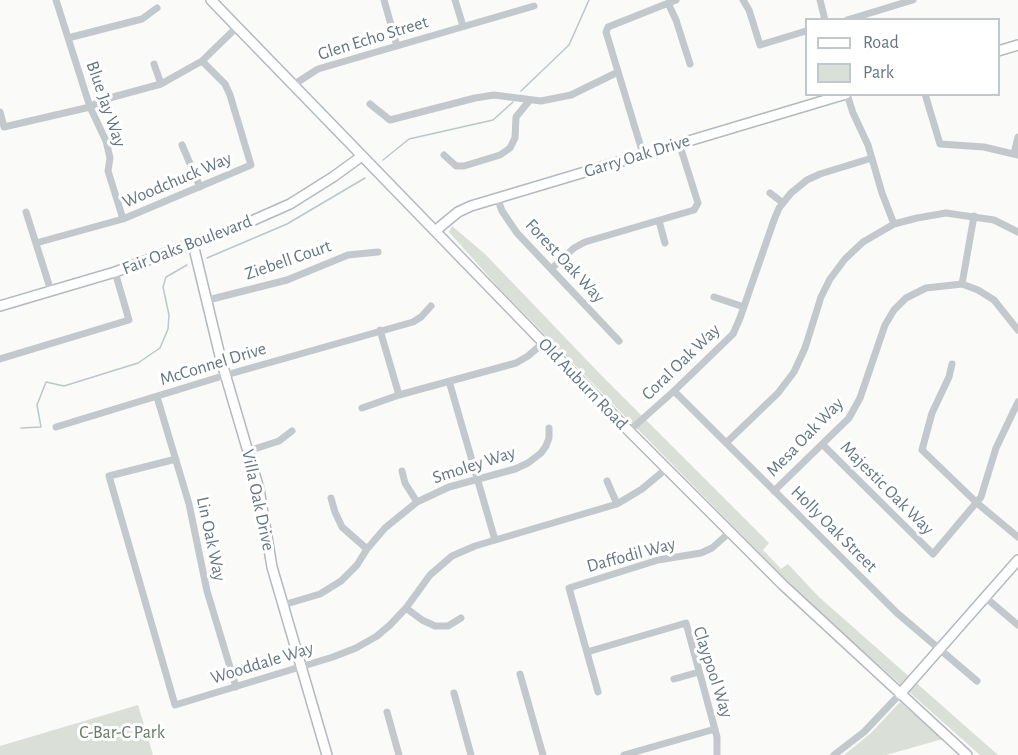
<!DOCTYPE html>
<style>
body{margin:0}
#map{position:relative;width:1018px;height:755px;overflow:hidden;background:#fafaf8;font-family:"Alegreya Sans",sans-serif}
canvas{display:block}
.legend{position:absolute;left:805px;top:18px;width:195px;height:78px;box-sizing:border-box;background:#fff;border:2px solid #c1c8cd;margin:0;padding:8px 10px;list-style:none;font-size:18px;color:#657683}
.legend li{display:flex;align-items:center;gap:12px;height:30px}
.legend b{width:30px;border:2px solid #c1c8cd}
</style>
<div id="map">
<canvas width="1018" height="755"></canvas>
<ul class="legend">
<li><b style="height:8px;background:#fff"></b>Road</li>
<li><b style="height:16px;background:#dadfd7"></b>Park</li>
</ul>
</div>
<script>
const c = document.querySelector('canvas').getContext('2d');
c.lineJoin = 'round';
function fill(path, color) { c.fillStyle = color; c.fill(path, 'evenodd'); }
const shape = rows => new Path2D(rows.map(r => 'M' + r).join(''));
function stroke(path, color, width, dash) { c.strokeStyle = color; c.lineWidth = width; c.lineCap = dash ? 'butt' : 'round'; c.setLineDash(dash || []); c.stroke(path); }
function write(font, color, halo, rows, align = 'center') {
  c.font = font + ' "Alegreya Sans",sans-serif'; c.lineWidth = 6; c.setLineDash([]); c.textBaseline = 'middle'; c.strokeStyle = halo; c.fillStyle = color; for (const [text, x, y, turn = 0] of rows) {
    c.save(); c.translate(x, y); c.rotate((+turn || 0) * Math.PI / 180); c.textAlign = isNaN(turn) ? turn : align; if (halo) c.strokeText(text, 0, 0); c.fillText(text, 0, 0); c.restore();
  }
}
const green = shape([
 [452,226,485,254,602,376,769,543,763,550,781,569,788,564,819,597,998,755,980,755,828,620,777,571,499,288,449,232],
 [900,702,943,739,886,755,844,755,871,733],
 [138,705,153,755,0,755,0,746]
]);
const stream = shape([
 [521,91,569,45,589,0],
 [383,160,409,139,493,120,513,102],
 [207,258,287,224,365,178],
 [21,428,41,427,37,405,46,382,64,386,138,363,160,348,168,329,169,315,163,287,166,277,187,265]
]);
const street = shape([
 [56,0,90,107,106,141,110,158,108,171,123,219],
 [384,0,397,46],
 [455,0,463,26],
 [743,0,749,10,760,45,806,31],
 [820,0,825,20],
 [668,3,676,20,690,64],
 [847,20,913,0],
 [68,38,142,19,157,8],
 [154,64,161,84],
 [293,85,318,69,534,6],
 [847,94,853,113,868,145,882,193,894,224],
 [925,94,940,144,984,147,1018,155],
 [370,104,390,120,475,98,494,95,541,101,571,95,618,72],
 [0,112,4,127,90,107,102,100,161,84,202,61,237,27],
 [182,145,200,187],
 [643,154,606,32,608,27,676,0],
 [1014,154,1018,137],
 [444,155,456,166,464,166,500,155,510,148,515,138,516,117,529,101],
 [770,193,783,203],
 [497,197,502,211,517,233,619,341],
 [26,212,51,291],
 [659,221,665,243],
 [36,243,123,219,251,165,230,95,225,84,202,61],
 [551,269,574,248,585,242,694,210,698,203,679,143],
 [962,284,974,216],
 [714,297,744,307],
 [208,300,287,280,348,255,378,252],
 [380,330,399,395],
 [0,359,129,320,115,272],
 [952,364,949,377,932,413,922,450,977,503,1018,537],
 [449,381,495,540],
 [674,391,897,613,977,681],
 [157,397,189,504,207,591,236,687],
 [362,408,399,395,516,363,528,356,543,343],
 [56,427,226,375,413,322,421,317,431,306],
 [629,431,674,391,733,334,740,318,774,220,779,208,791,193,807,180,820,174,872,158],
 [726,443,778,393,794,372,805,348,821,297,830,279,845,259,863,242,894,224,917,218,946,213,994,220,1018,232],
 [823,445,933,554,981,497,996,448,1018,402],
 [248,451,279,441,292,431],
 [176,459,109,476,175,705,333,657,356,648,377,636,390,625,406,608,430,575,452,556,475,546,617,504,642,489,666,469],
 [402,471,405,483,417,502],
 [607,481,617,504],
 [774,491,849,418,860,398,885,325,894,310,906,298,926,288,962,284,978,290,994,300,1018,330],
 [331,498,335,512,342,527,367,549],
 [985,597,1018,625],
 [283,605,320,594,341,581,357,565,367,549,385,528,417,502,449,487,515,469,528,463,541,453,546,446,549,438,549,428],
 [406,608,422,620,435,626,448,626,461,618],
 [587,652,686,623,717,737,717,755],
 [520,674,543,755],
 [674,679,699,672],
 [598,692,569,588,658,560,701,553,712,548,730,532],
 [454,693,471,755],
 [387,712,399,755],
 [624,755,715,729],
 [834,755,864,732,900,694]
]);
const secondary = shape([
 [211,0,629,431,783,585,967,755],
 [998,51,1018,45],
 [435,231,458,212,471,206,846,94],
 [193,244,221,360,259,489,272,567,327,755],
 [0,306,115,272,238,227,290,204,333,177,362,156],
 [900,694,1018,560]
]);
const streetNames = [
 ["Glen Echo Street",373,38,-17],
 ["Blue Jay Way",106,104,71],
 ["Garry Oak Drive",637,156,-17],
 ["Woodchuck Way",177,180,-23],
 ["Fair Oaks Boulevard",187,245,-21],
 ["Ziebell Court",288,260,-19],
 ["Forest Oak Way",565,261,47],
 ["Coral Oak Way",681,362,-44],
 ["McConnel Drive",213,364,-17],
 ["Old Auburn Road",583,384,46],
 ["Mesa Oak Way",805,437,-46],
 ["Smoley Way",474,465,-18],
 ["Majestic Oak Way",887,488,45],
 ["Villa Oak Drive",258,500,78],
 ["Holly Oak Street",834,529,45],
 ["Lin Oak Way",211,539,78],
 ["Daffodil Way",631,555,-15],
 ["Wooddale Way",262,663,-17],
 ["Claypool Way",713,672,72]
];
const parkNames = [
 ["C-Bar-C Park",122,733]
];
fill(green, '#dadfd7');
stroke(stream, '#bbc7cb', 1.5);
stroke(secondary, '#b3babf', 12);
stroke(street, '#c3c8cc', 7);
stroke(secondary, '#fff', 9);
write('18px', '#657683', '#fff', streetNames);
write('18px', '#687a64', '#fff', parkNames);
</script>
